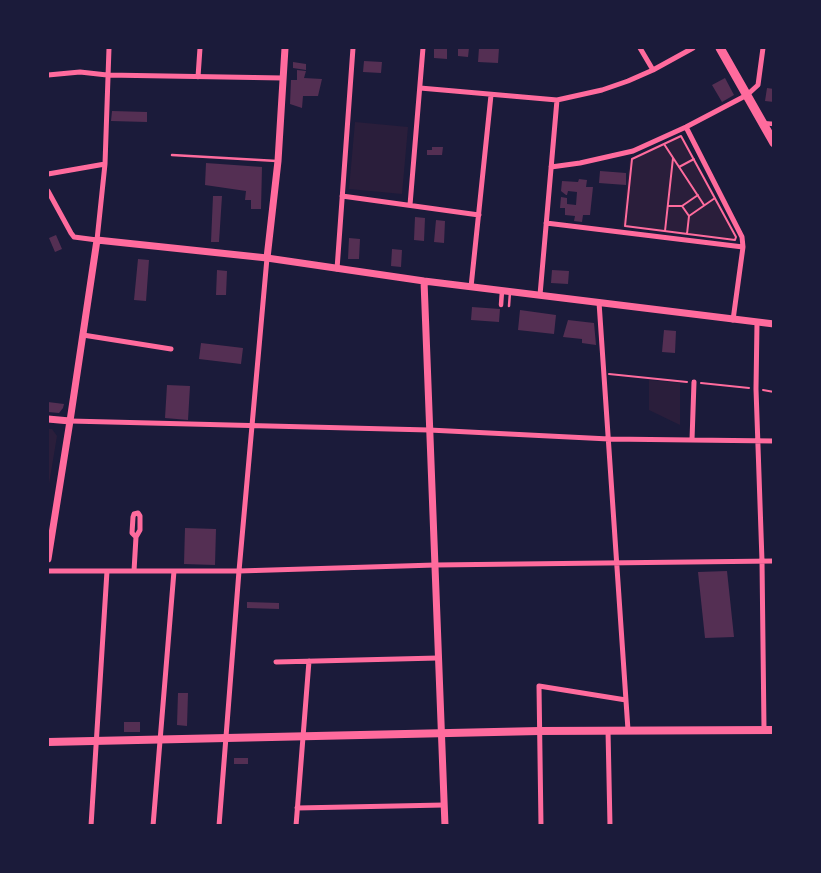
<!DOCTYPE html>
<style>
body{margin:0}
#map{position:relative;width:821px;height:873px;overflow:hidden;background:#1b1b3a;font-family:"Archivo Narrow",sans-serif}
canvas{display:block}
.frame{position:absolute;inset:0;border:49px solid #1b1b3a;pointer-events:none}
</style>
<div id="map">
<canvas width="821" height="873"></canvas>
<div class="frame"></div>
</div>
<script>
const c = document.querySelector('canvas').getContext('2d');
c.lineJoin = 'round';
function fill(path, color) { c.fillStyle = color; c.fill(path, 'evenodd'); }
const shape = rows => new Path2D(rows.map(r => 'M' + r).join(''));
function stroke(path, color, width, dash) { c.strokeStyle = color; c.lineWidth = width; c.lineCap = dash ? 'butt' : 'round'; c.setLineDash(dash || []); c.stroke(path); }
const green = shape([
 [355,122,408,127,402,194,349,189],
 [682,135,737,236,736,241,622,227,630,159],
 [649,380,680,383,680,425,649,410],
 [48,429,52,429,57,436,48,490]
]);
const building = shape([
 [434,48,447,48,447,59,434,58],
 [458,48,469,48,468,57,458,56],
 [479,48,499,48,498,63,478,62],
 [364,61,382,62,381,73,363,72],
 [293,62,306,64,306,70,293,68],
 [297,70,306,71,304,78,322,79,318,96,303,96,302,108,290,104,291,80,297,80],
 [725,78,734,95,722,102,712,85],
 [767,88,774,89,774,102,765,101],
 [112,111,147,112,147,122,111,121],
 [432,147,443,147,442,155,427,155,427,150,432,150],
 [206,163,262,167,261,209,251,209,251,200,245,200,246,191,205,185],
 [600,171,626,173,626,185,599,183],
 [579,179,587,180,586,187,593,187,590,215,583,215,582,222,574,221,575,216,565,215,565,208,560,208,561,197,567,198,567,204,576,205,577,192,568,191,567,195,566,195,561,191,562,181,578,182],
 [213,196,222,196,219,242,211,242],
 [415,217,425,218,424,241,414,240],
 [436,220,445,221,444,243,434,242],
 [56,235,62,249,55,252,49,238],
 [349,238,360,239,359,259,348,259],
 [392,249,402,250,401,267,391,266],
 [138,259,149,260,146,301,134,300],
 [217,270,227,271,226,295,216,295],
 [552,270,569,271,568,284,551,283],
 [472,307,500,309,499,322,471,320],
 [520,310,556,315,554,334,518,330],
 [568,320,594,323,596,345,582,343,582,339,563,337],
 [664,330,676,331,675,353,662,352],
 [201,343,243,348,241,364,199,359],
 [167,385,190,386,188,420,165,418],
 [48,402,64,404,63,408,59,413,48,412],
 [185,528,216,529,215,565,184,564],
 [727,571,734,637,705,638,698,572],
 [247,602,279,603,279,609,247,608],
 [178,693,188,693,187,726,177,725],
 [124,722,140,722,140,732,124,732],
 [234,758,248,758,248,764,234,764]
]);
const path = shape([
 [681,136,736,237,735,240,625,226,632,159,681,136],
 [664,144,704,205],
 [679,167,694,159],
 [668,206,682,206],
 [689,216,715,198],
 [665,231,673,158],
 [687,234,689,216,682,206,698,195],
 [609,374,687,382],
 [701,383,749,388],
 [763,390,774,392]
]);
const service = shape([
 [172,155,277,161],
 [509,306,510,292]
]);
const pedestrian = shape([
 [762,123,774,124],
 [501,305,502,291]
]);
const minor = shape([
 [640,48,653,70],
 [48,75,80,72,107,75,283,78],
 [198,77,200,48],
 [420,88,557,100,602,90,628,81,653,70,693,48],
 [686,127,742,237,743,247,733,320],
 [551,167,580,163,633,151,686,127,747,95,758,85,763,48],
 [48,174,105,164],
 [48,191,71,233,74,237,97,240,105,164,109,48],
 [342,196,479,215],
 [410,205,423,48],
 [546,223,743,247],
 [337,269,353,48],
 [471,287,491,95],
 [540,295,557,100],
 [599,302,628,730],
 [757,323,756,389,762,561,764,729],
 [83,335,171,349],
 [70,421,429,430,609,439,774,441],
 [692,440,694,382],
 [48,571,239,571,435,565,774,561],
 [134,571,136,537,140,530,140,516,138,513,134,514,133,517,132,533,136,537],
 [276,662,438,658],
 [608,730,610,826],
 [297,808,444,805],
 [91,826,107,571],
 [153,826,174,571],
 [219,826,239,571,267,258],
 [296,826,309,661],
 [541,826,539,686,626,700]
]);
const tertiary = shape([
 [267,258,278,161,285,48],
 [424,281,445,826],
 [48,419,70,421],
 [48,559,70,421,97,240,267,258,424,281,774,324]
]);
const secondary = shape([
 [48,742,539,731,774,730]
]);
const primary = shape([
 [720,48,774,143]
]);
fill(green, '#2a1e3b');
fill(building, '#542f53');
stroke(path, '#ff6b9d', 2);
stroke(service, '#ff6b9d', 2.5);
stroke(pedestrian, '#ff6b9d', 4.5);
stroke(minor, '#ff6b9d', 5);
stroke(tertiary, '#ff6b9d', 7);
stroke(secondary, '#ff6b9d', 8);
stroke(primary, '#ff6b9d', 9);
</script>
